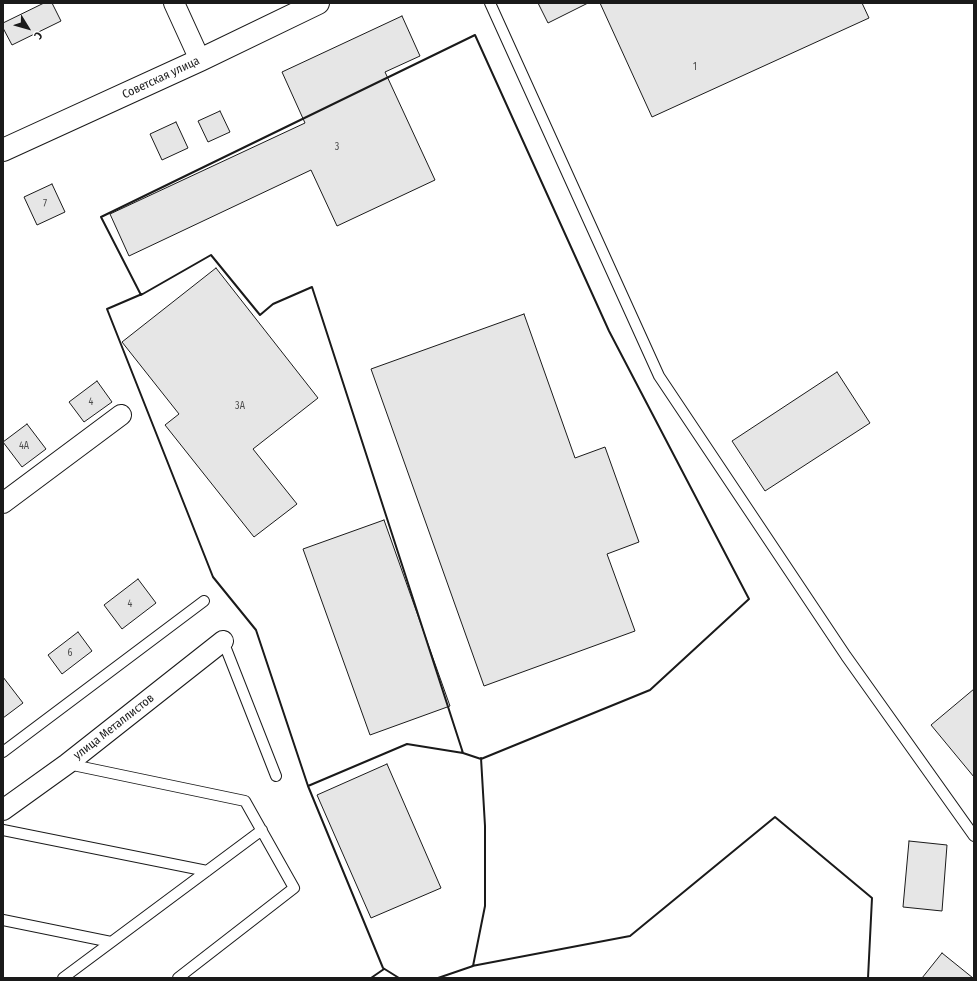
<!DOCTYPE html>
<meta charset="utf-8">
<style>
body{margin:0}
#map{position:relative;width:977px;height:981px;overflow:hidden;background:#fff;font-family:"Fira Sans Condensed",sans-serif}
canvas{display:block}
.frame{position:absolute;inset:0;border:4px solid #1a1a1a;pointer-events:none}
.north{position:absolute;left:8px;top:8px;width:40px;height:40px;-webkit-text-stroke:3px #fff;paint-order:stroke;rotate:127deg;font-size:11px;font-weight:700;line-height:16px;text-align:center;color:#1a1a1a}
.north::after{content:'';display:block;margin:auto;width:14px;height:18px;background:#1a1a1a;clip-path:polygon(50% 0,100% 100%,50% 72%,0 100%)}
</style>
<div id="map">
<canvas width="977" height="981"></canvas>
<div class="frame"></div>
<div class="north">С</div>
</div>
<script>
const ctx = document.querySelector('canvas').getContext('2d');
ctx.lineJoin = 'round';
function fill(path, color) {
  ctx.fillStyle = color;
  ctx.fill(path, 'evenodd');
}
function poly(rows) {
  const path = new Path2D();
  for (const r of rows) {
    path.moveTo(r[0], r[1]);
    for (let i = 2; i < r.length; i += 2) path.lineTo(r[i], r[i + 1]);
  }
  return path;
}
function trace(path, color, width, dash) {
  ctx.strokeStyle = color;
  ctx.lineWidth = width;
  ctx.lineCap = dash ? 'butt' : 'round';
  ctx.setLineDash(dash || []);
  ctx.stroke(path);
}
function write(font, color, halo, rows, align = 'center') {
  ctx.font = font + ' "Fira Sans Condensed",sans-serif';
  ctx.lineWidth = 3;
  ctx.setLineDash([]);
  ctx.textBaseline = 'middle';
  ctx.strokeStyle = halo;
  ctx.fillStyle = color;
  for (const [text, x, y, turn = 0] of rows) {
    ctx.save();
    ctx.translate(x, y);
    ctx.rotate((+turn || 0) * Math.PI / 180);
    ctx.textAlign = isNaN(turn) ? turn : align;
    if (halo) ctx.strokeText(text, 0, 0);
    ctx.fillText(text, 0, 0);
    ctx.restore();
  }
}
const building = poly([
 [44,3,52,3,61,21,12,45,3,28,3,23,44,3],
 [538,3,588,3,548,23,538,3],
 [600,3,862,3,869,18,652,117,600,3],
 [402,16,420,56,385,72,435,180,337,226,311,170,129,256,110,214,305,123,282,72,402,16],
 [220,111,230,132,208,142,198,121,220,111],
 [176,122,188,148,162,160,150,134,176,122],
 [52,184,65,212,37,225,24,197,52,184],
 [216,268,318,398,253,449,297,504,254,537,165,425,179,414,122,342,216,268],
 [524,314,575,458,605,447,639,542,607,554,635,631,484,686,371,369,524,314],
 [837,372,870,423,765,491,732,441,837,372],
 [97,381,112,402,84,422,69,402,97,381],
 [27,424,46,449,22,467,3,442,27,424],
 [384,520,450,706,370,735,303,549,384,520],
 [138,579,156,603,122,629,104,605,138,579],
 [78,632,92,651,62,674,48,655,78,632],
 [3,677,23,703,3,718,3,677],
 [974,689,974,777,931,725,974,689],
 [387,764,441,888,371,918,317,795,387,764],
 [909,841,947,845,942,911,903,907,909,841],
 [942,953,973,978,922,978,942,953]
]);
fill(building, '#e6e6e6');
trace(building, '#1a1a1a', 1);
const service = poly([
 [490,3,659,376,846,656,974,836],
 [223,641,276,776],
 [3,752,204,601],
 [68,764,245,801,294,888,178,978],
 [3,830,207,871],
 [3,920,111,942],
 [63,978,262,830]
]);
const minor = poly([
 [174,3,200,60],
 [3,503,121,415],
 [3,810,67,764,223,641]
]);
const tertiary = poly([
 [3,150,200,60,318,3]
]);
trace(service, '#1a1a1a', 12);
trace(minor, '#1a1a1a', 22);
trace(tertiary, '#1a1a1a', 24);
trace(service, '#fff', 10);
trace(minor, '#fff', 20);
trace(tertiary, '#fff', 22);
trace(poly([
 [475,35,609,331,749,599,650,690,481,759,463,753,312,287,273,304,260,315,211,255,141,295,101,217,475,35],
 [142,294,107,309,213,577,256,630,308,786,407,744,463,753],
 [472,966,630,936,775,817,872,898,868,978],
 [371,978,384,969],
 [399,978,383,968,308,786,407,744,463,753,462,752],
 [438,978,473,966,485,906,485,826,481,758]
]), '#1a1a1a', 2);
write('10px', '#4d4d4d', null, [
 ["1",695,67],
 ["3",337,147],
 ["7",45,204],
 ["4",91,402],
 ["3А",240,406],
 ["4А",24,446],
 ["4",130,604],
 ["6",70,653]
]);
write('12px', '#1a1a1a', '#fff', [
 ["Советская улица",161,78,-25],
 ["улица Металлистов",114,727,-38]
]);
</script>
